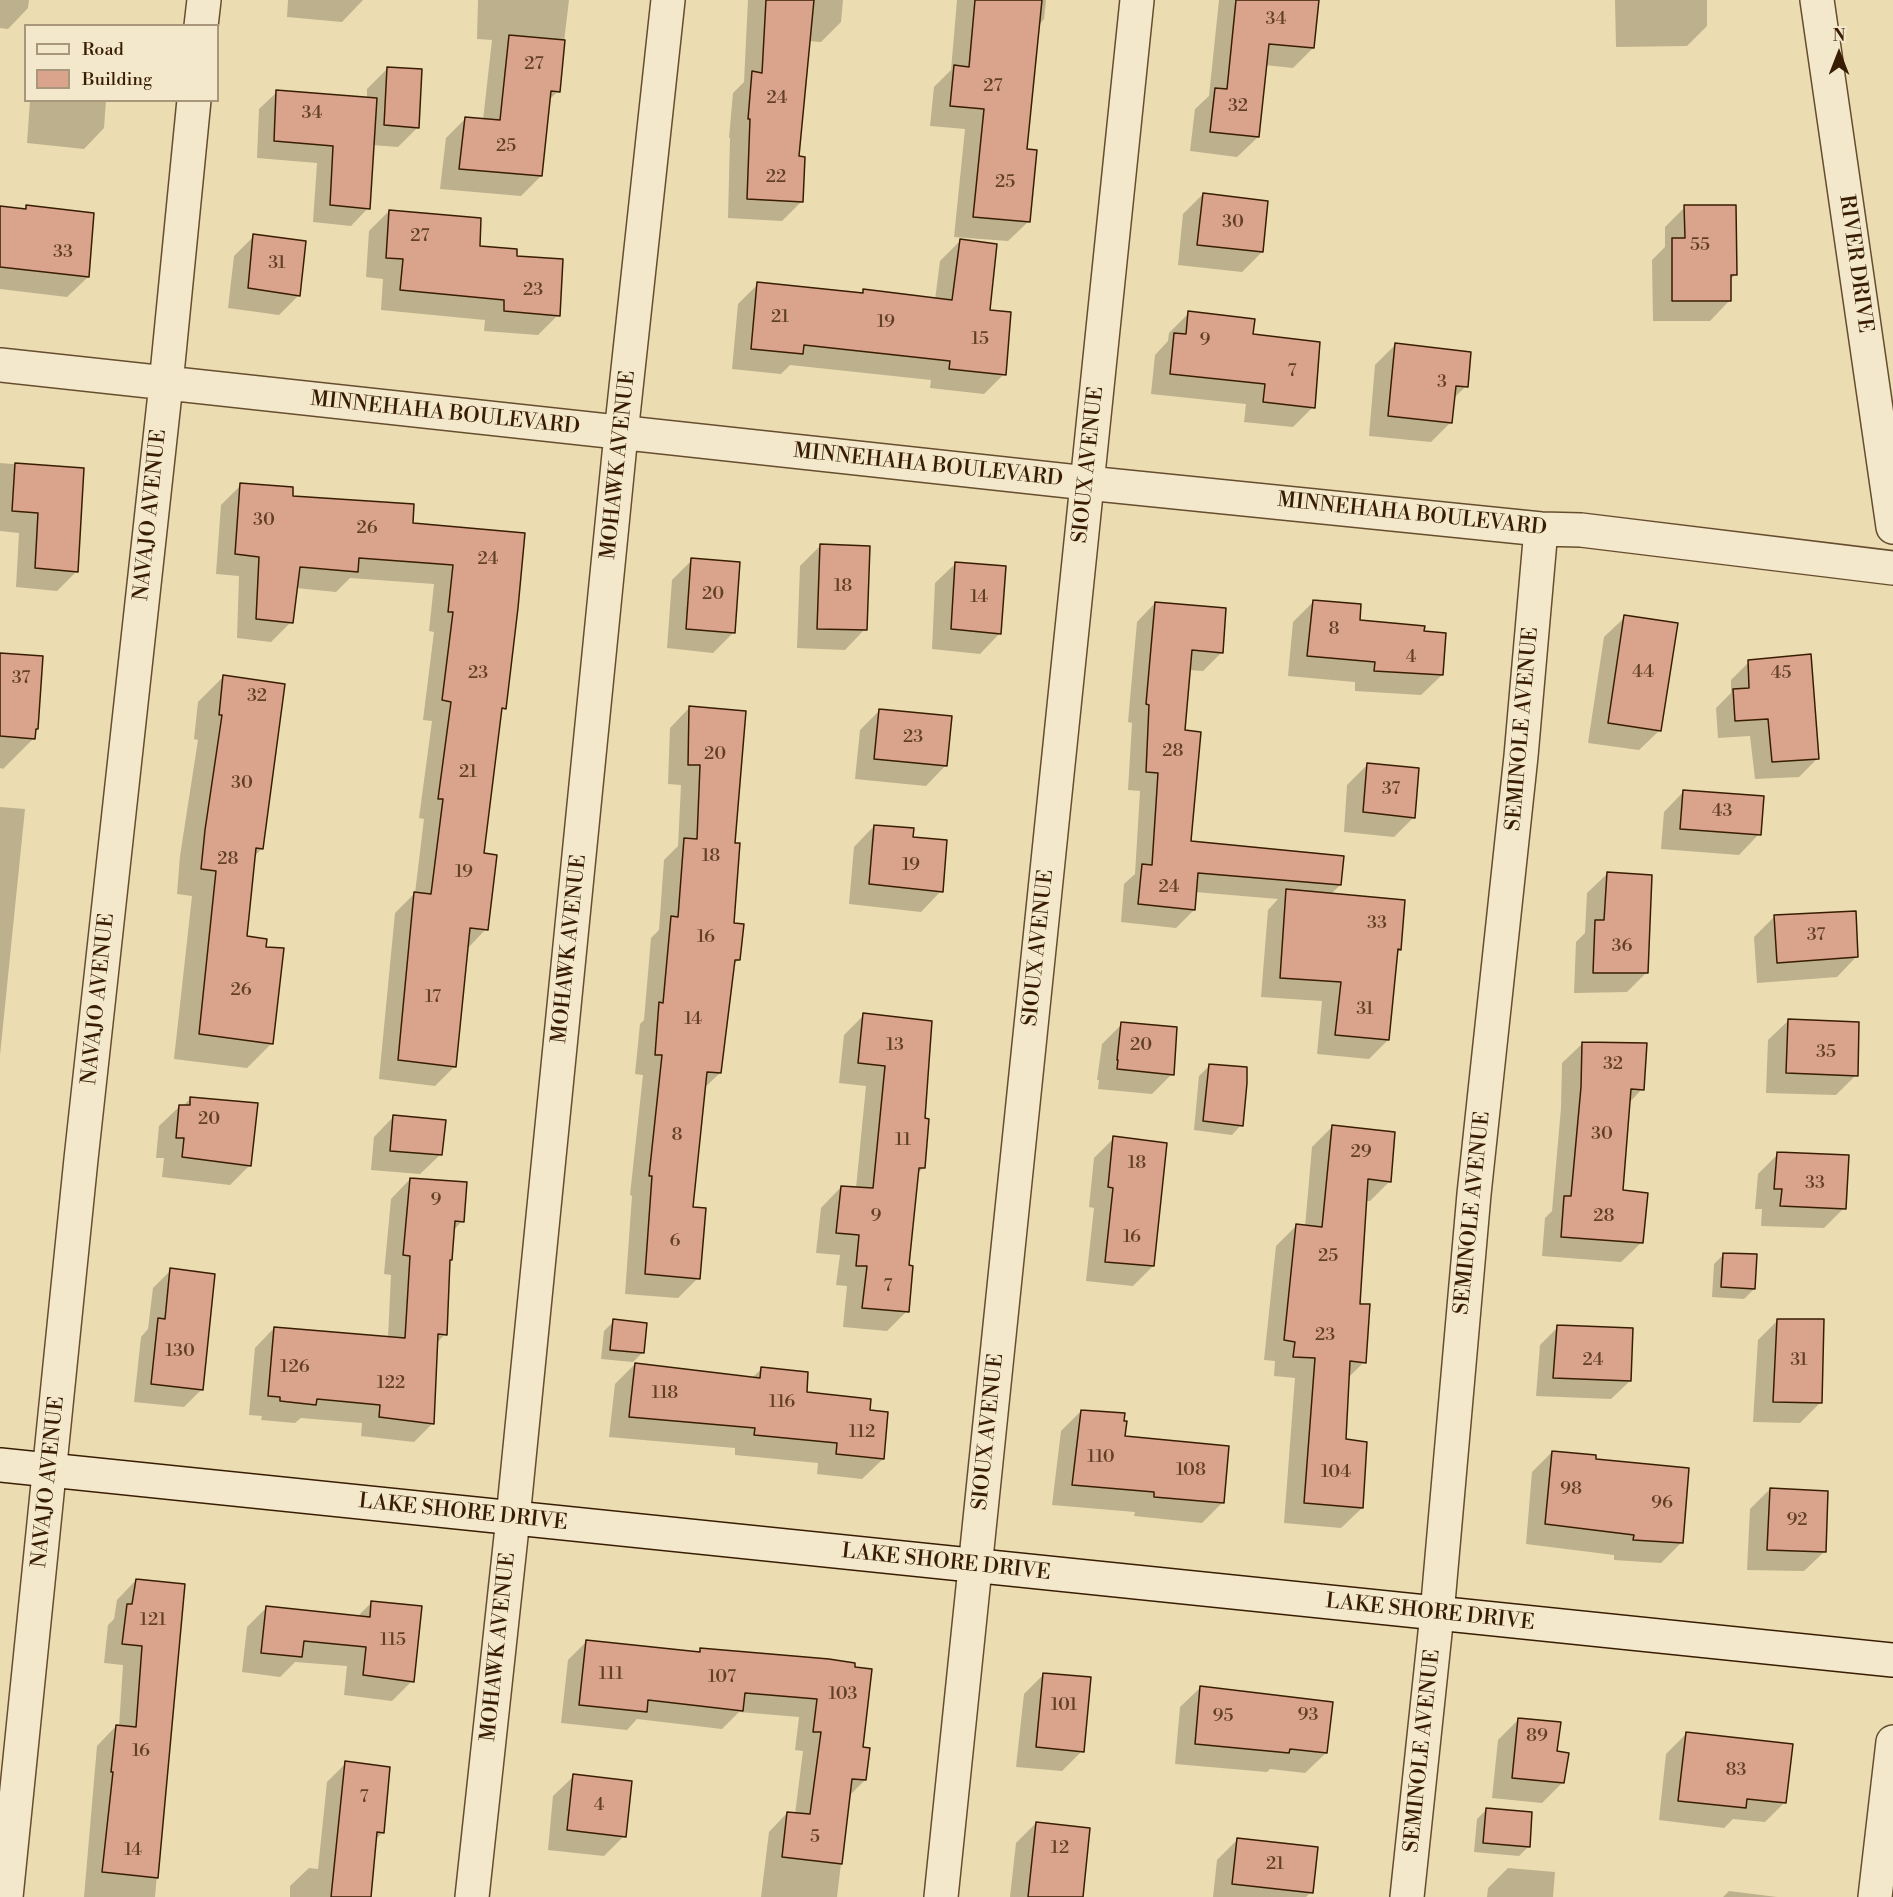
<!DOCTYPE html>
<style>
body{margin:0}
#map{position:relative;width:1893px;height:1897px;overflow:hidden;background:#ecdcb1;font-family:"Libre Bodoni",serif}
canvas{display:block}
.legend{position:absolute;left:24px;top:24px;width:195px;height:78px;box-sizing:border-box;background:#f3e8cc;border:2px solid #a9977c;margin:0;padding:8px 10px;list-style:none;font-size:18px;color:#391d03}
.legend li{display:flex;align-items:center;gap:12px;height:30px}
.legend b{width:30px;border:2px solid #a9977c}
.north{position:absolute;left:1809px;top:24px;width:60px;height:60px;-webkit-text-stroke:4px #f3e8cc;paint-order:stroke;rotate:0deg;font-size:16px;font-weight:700;line-height:24px;text-align:center;color:#391d03}
.north::after{content:'';display:block;margin:auto;width:21px;height:27px;background:#391d03;clip-path:polygon(50% 0,100% 100%,50% 72%,0 100%)}
</style>
<div id="map">
<canvas width="1893" height="1897"></canvas>
<ul class="legend">
<li><b style="height:8px;background:#f3e8cc"></b>Road</li>
<li><b style="height:16px;background:#d9a48b"></b>Building</li>
</ul>
<div class="north">N</div>
</div>
<script>
const ctx = document.querySelector('canvas').getContext('2d');
ctx.lineJoin = 'round';
function fill(path, color) {
  ctx.fillStyle = color;
  ctx.fill(path, 'evenodd');
}
function poly(rows) {
  const path = new Path2D();
  for (const r of rows) {
    path.moveTo(r[0], r[1]);
    for (let i = 2; i < r.length; i += 2) path.lineTo(r[i], r[i + 1]);
  }
  return path;
}
function trace(path, color, width, dash) {
  ctx.strokeStyle = color;
  ctx.lineWidth = width;
  ctx.lineCap = dash ? 'butt' : 'round';
  ctx.setLineDash(dash || []);
  ctx.stroke(path);
}
function write(font, color, halo, rows, align = 'center') {
  ctx.font = font + ' "Libre Bodoni",serif';
  ctx.lineWidth = 6;
  ctx.setLineDash([]);
  ctx.textBaseline = 'middle';
  ctx.strokeStyle = halo;
  ctx.fillStyle = color;
  for (const [text, x, y, turn = 0] of rows) {
    ctx.save();
    ctx.translate(x, y);
    ctx.rotate((+turn || 0) * Math.PI / 180);
    ctx.textAlign = isNaN(turn) ? turn : align;
    if (halo) ctx.strokeText(text, 0, 0);
    ctx.fillText(text, 0, 0);
    ctx.restore();
  }
}
fill(poly([
 [0,0,29,0,28,8,8,29,0,28],
 [288,0,363,0,342,22,287,17],
 [478,0,569,0,558,91,549,100,541,176,521,196,440,189,446,138,466,118,483,120,492,40,477,39],
 [748,0,843,0,841,22,821,42,809,41,797,158,802,201,782,221,728,218,730,138,729,138,733,93,744,82],
 [957,0,1046,0,1044,19,1038,26,1026,150,1029,221,1008,241,954,237,965,129,930,126,934,87,951,70],
 [1219,0,1318,0,1313,48,1293,68,1265,65,1258,137,1237,157,1190,151,1195,109,1209,96],
 [1615,0,1707,0,1707,26,1687,46,1616,47],
 [387,69,418,127,398,147,372,145,368,208,351,226,313,222,317,163,257,158,259,109,277,92,367,99,367,89],
 [30,100,106,100,104,128,84,149,27,143],
 [1203,194,1262,252,1242,272,1178,265,1183,214],
 [0,207,24,210,26,207,88,277,67,297,0,289],
 [1685,207,1736,274,1730,280,1730,300,1710,321,1653,321,1652,260,1665,247,1665,227],
 [389,211,478,247,515,257,558,315,538,335,484,331,485,320,381,310,383,279,366,277,369,231],
 [254,236,299,295,279,315,228,308,234,256],
 [960,241,989,311,1004,374,984,394,930,388,931,380,790,365,781,374,732,369,738,304,758,284,860,294,864,291,935,300,940,261],
 [1189,313,1252,335,1313,407,1293,427,1244,422,1246,404,1151,394,1155,355,1168,341,1169,333],
 [1395,345,1466,386,1453,399,1451,422,1431,442,1369,436,1375,365],
 [0,463,83,470,77,571,57,591,16,587,19,533,0,531],
 [241,485,411,524,523,534,504,708,500,712,482,855,486,929,467,949,455,1066,435,1086,379,1079,395,913,415,893,424,819,419,818,432,721,423,720,434,632,429,631,434,584,350,578,336,592,296,588,291,622,271,642,237,638,239,576,216,574,221,505],
 [820,546,865,629,845,650,797,648,800,566],
 [692,560,733,633,713,653,667,648,672,580],
 [956,563,1000,633,980,654,932,649,935,583],
 [1313,602,1358,621,1423,633,1442,675,1421,695,1355,691,1355,682,1288,676,1293,622],
 [1155,603,1222,652,1203,671,1189,670,1183,731,1189,842,1340,885,1330,895,1400,949,1396,953,1388,1040,1369,1059,1317,1054,1322,1001,1261,997,1268,910,1278,899,1195,892,1194,910,1176,928,1121,922,1124,884,1135,874,1140,791,1128,790,1132,723,1128,722,1137,622],
 [1625,617,1660,730,1639,750,1588,743,1604,637],
 [0,654,34,738,3,769,0,768],
 [1749,662,1817,759,1799,777,1755,779,1750,736,1718,738,1716,708,1731,693,1731,680],
 [223,677,262,848,254,857,246,938,272,1043,247,1068,174,1059,192,896,177,894,180,856,198,740,194,739,198,702],
 [690,707,733,844,732,924,738,960,733,965,720,1073,703,1089,691,1208,698,1278,678,1298,625,1294,632,1196,630,1195,643,1075,635,1074,640,1024,644,1020,651,938,659,930,664,860,678,846,681,785,668,784,670,728],
 [880,710,946,765,926,786,855,779,860,730],
 [1367,765,1414,817,1394,837,1344,832,1347,785],
 [1684,791,1759,834,1739,855,1661,849,1664,812],
 [0,807,25,809,0,1055],
 [874,826,912,838,941,891,921,912,849,904,854,847],
 [1608,873,1647,972,1627,992,1574,993,1576,942,1585,933,1587,893],
 [1774,917,1857,956,1837,977,1757,983,1754,937],
 [864,1015,924,1120,923,1168,917,1174,907,1267,907,1311,887,1331,843,1327,847,1286,836,1285,840,1255,816,1253,821,1208,841,1187,856,1188,866,1086,839,1083,844,1035],
 [1789,1020,1856,1075,1836,1095,1766,1093,1768,1040],
 [1122,1024,1172,1074,1152,1094,1098,1089,1099,1080,1097,1080,1102,1044],
 [1583,1043,1642,1089,1629,1103,1621,1192,1642,1242,1621,1262,1542,1256,1545,1218,1552,1211,1561,1108,1562,1063],
 [1209,1066,1241,1125,1232,1135,1194,1130,1199,1076],
 [191,1098,250,1165,230,1185,162,1177,164,1158,156,1158,159,1126,180,1106,183,1106],
 [394,1116,441,1154,420,1174,371,1170,374,1137],
 [1332,1127,1390,1181,1370,1201,1365,1201,1359,1305,1364,1362,1347,1379,1344,1440,1362,1508,1341,1528,1284,1523,1295,1378,1274,1376,1275,1361,1264,1360,1276,1246,1296,1226,1305,1227,1312,1147],
 [1114,1138,1153,1266,1133,1286,1086,1281,1094,1208,1089,1207,1094,1158],
 [1778,1154,1844,1208,1824,1228,1761,1226,1762,1209,1755,1209,1758,1174],
 [410,1179,462,1221,453,1231,449,1261,445,1334,437,1343,433,1423,414,1442,361,1436,362,1423,301,1418,295,1423,261,1420,262,1416,249,1415,255,1348,274,1328,388,1338,391,1275,384,1274,391,1199],
 [1724,1254,1754,1289,1744,1299,1712,1297,1714,1264],
 [171,1270,201,1390,184,1407,134,1402,141,1337,148,1329,153,1288],
 [1778,1320,1820,1403,1800,1423,1753,1422,1758,1340],
 [614,1321,643,1352,633,1362,601,1359,604,1331],
 [1558,1327,1630,1381,1611,1399,1536,1396,1540,1345],
 [635,1364,752,1378,761,1369,805,1394,869,1411,883,1459,862,1479,817,1474,818,1463,735,1455,735,1448,609,1437,615,1384],
 [1081,1411,1124,1437,1222,1503,1202,1523,1134,1516,1135,1512,1052,1505,1061,1431],
 [1552,1452,1594,1460,1681,1543,1661,1563,1614,1560,1614,1555,1526,1544,1532,1472],
 [1770,1489,1825,1551,1804,1571,1747,1570,1750,1509],
 [136,1580,183,1585,155,1897,84,1897,97,1746,116,1726,119,1727,123,1665,104,1663,108,1625,114,1619,117,1600],
 [372,1602,412,1681,392,1701,344,1695,347,1666,295,1662,280,1677,242,1672,247,1627,267,1607,357,1617],
 [587,1641,697,1653,701,1649,829,1661,861,1748,865,1780,849,1796,837,1897,761,1897,769,1832,787,1813,795,1814,803,1751,795,1750,799,1717,739,1712,722,1729,637,1719,627,1730,561,1723,568,1660],
 [1044,1674,1082,1751,1062,1771,1016,1767,1024,1694],
 [1201,1687,1326,1753,1305,1773,1270,1769,1267,1772,1175,1764,1180,1707],
 [1518,1720,1555,1753,1563,1782,1542,1803,1492,1798,1498,1740],
 [1686,1734,1785,1802,1765,1822,1733,1819,1724,1828,1659,1820,1666,1754],
 [346,1763,383,1832,375,1840,369,1897,290,1897,290,1886,309,1868,318,1869,327,1782],
 [574,1776,624,1836,604,1856,548,1850,553,1796],
 [1486,1810,1529,1846,1519,1856,1474,1852,1477,1819],
 [1036,1823,1081,1897,1010,1897,1016,1843],
 [1238,1839,1311,1892,1306,1897,1213,1897,1217,1860],
 [1508,1868,1555,1872,1553,1897,1487,1897,1488,1888],
 [1729,1891,1777,1897,1723,1897]
]), '#0003');
const building = poly([
 [766,0,814,0,799,156,805,157,803,202,747,199,750,119,748,119,752,71,762,73,766,0],
 [975,0,1042,0,1027,149,1037,150,1030,222,973,217,984,109,950,106,954,65,969,67,975,0],
 [1236,0,1319,0,1314,48,1269,44,1259,137,1210,132,1215,88,1227,89,1236,0],
 [509,35,565,40,560,92,551,91,542,176,459,169,465,117,500,120,509,35],
 [387,67,422,69,419,128,384,125,387,67],
 [276,90,377,98,370,209,330,205,333,146,274,141,276,90],
 [1203,193,1268,201,1263,252,1197,245,1203,193],
 [26,205,94,213,89,277,0,267,0,206,26,209,26,205],
 [1684,205,1736,205,1737,275,1731,275,1731,301,1672,301,1672,238,1685,238,1684,205],
 [389,210,481,218,480,246,517,249,517,256,563,259,560,316,504,311,504,300,400,290,403,259,386,258,389,210],
 [253,234,306,241,300,296,248,288,253,234],
 [960,239,997,244,990,310,1011,312,1006,375,949,369,950,361,804,345,803,354,751,349,757,282,863,293,863,289,952,300,960,239],
 [1188,311,1255,319,1253,334,1320,342,1315,408,1263,402,1265,384,1170,374,1174,333,1186,334,1188,311],
 [1395,343,1471,352,1468,387,1456,386,1452,423,1388,416,1395,343],
 [15,463,84,468,78,572,35,568,38,513,12,511,15,463],
 [240,483,293,487,293,496,414,504,413,523,525,533,518,608,506,709,502,708,484,853,497,855,488,930,470,928,456,1067,398,1060,414,892,431,894,443,799,438,799,451,702,442,700,453,612,448,612,453,565,359,558,358,572,300,567,293,623,256,619,259,557,235,554,240,483],
 [820,544,870,546,867,630,817,629,820,544],
 [691,558,740,562,735,633,686,629,691,558],
 [955,562,1006,566,1001,634,951,629,955,562],
 [1313,600,1361,604,1360,620,1425,626,1424,631,1446,633,1443,675,1374,671,1375,662,1307,656,1313,600],
 [1155,602,1226,608,1223,653,1192,650,1185,730,1201,732,1191,841,1344,856,1341,885,1198,873,1195,910,1138,904,1142,864,1152,865,1158,773,1146,772,1149,705,1146,704,1155,602],
 [1624,615,1678,623,1661,731,1608,723,1624,615],
 [0,653,43,656,38,729,36,729,35,739,0,736,0,653],
 [1811,654,1819,759,1772,762,1768,719,1735,721,1733,689,1749,688,1748,660,1811,654],
 [223,675,285,684,263,849,256,848,247,936,267,939,266,947,284,948,273,1044,199,1034,216,871,201,869,205,830,222,715,219,715,223,675],
 [689,706,746,711,735,843,740,843,734,923,744,924,740,960,735,960,721,1073,707,1072,693,1207,706,1208,700,1279,645,1274,652,1176,649,1176,662,1055,655,1055,659,1002,663,1003,671,916,678,917,684,838,697,839,700,765,688,765,689,706],
 [879,709,952,716,947,766,874,759,879,709],
 [1367,763,1419,768,1415,818,1363,812,1367,763],
 [1683,790,1764,796,1761,835,1680,829,1683,790],
 [874,825,914,828,913,837,947,840,943,892,869,884,874,825],
 [1607,872,1652,875,1648,973,1593,973,1595,920,1604,920,1607,872],
 [1286,889,1405,900,1401,950,1398,949,1389,1040,1335,1035,1341,982,1280,978,1286,889],
 [1856,911,1858,957,1777,963,1774,915,1856,911],
 [863,1013,932,1021,925,1118,929,1119,925,1168,919,1168,909,1265,913,1266,909,1312,862,1308,867,1266,856,1266,859,1235,836,1233,841,1186,873,1188,885,1066,858,1063,863,1013],
 [1788,1019,1859,1022,1858,1076,1786,1073,1788,1019],
 [1121,1022,1177,1027,1174,1075,1117,1069,1118,1060,1117,1060,1121,1022],
 [1582,1042,1647,1043,1644,1090,1631,1089,1623,1190,1648,1193,1643,1243,1561,1237,1564,1196,1571,1196,1581,1087,1582,1042],
 [1209,1064,1247,1067,1247,1083,1243,1126,1203,1121,1209,1064],
 [190,1097,258,1103,251,1166,182,1157,184,1138,176,1138,179,1105,190,1105,190,1097],
 [393,1115,446,1120,442,1155,390,1151,393,1115],
 [1332,1125,1395,1132,1391,1182,1368,1179,1360,1304,1370,1304,1366,1363,1350,1361,1346,1439,1367,1442,1363,1508,1304,1503,1315,1358,1293,1357,1295,1342,1284,1340,1296,1224,1322,1227,1332,1125],
 [1113,1136,1167,1143,1154,1266,1105,1262,1113,1188,1108,1187,1113,1136],
 [1777,1152,1849,1155,1846,1209,1780,1206,1782,1189,1774,1189,1777,1152],
 [410,1178,467,1182,464,1222,455,1221,452,1260,450,1260,447,1335,438,1334,434,1424,379,1417,380,1405,317,1399,316,1405,280,1401,280,1397,268,1396,274,1327,405,1338,410,1256,403,1255,410,1178],
 [1723,1253,1757,1254,1755,1289,1721,1287,1723,1253],
 [170,1268,215,1274,203,1390,151,1384,158,1318,165,1319,170,1268],
 [613,1319,647,1323,644,1353,610,1350,613,1319],
 [1777,1319,1824,1319,1822,1403,1773,1402,1777,1319],
 [1557,1325,1633,1328,1631,1381,1553,1378,1557,1325],
 [635,1363,760,1378,761,1367,808,1372,807,1392,871,1399,870,1410,888,1412,884,1459,836,1454,837,1443,754,1435,755,1428,629,1417,635,1363],
 [1081,1410,1125,1413,1124,1421,1127,1421,1125,1436,1229,1446,1224,1503,1154,1497,1154,1492,1072,1485,1081,1410],
 [1552,1451,1596,1455,1596,1459,1689,1468,1683,1543,1633,1540,1634,1535,1545,1524,1552,1451],
 [1770,1488,1828,1491,1826,1552,1767,1550,1770,1488],
 [136,1579,185,1584,158,1878,102,1872,113,1772,111,1772,116,1725,136,1727,142,1646,122,1644,127,1604,132,1604,136,1579],
 [371,1601,422,1606,414,1682,363,1675,366,1647,304,1641,302,1657,261,1653,266,1606,370,1617,371,1601],
 [586,1640,700,1652,700,1648,829,1659,855,1663,855,1667,872,1669,863,1747,870,1748,866,1780,852,1779,842,1864,782,1857,787,1812,810,1814,821,1732,813,1732,817,1699,745,1693,743,1711,648,1700,647,1712,579,1705,586,1640],
 [1043,1673,1091,1677,1084,1752,1036,1747,1043,1673],
 [1200,1686,1333,1702,1327,1753,1290,1749,1289,1753,1195,1744,1200,1686],
 [1518,1718,1561,1722,1557,1751,1569,1753,1564,1783,1512,1778,1518,1718],
 [1686,1732,1793,1744,1786,1803,1747,1799,1746,1808,1678,1801,1686,1732],
 [345,1761,390,1767,384,1833,377,1832,371,1897,331,1897,345,1761],
 [573,1774,632,1781,626,1837,567,1830,573,1774],
 [1486,1808,1532,1812,1530,1847,1483,1843,1486,1808],
 [1036,1822,1090,1828,1083,1897,1028,1897,1036,1822],
 [1237,1838,1318,1847,1313,1893,1232,1884,1237,1838]
]);
fill(building, '#d9a48b');
trace(building, '#391d03', 1.5);
const street = poly([
 [1817,0,1893,527],
 [201,26,204,0],
 [0,365,1087,483,1541,529,1581,530,1893,568],
 [6,1897,81,1159,166,384,194,100],
 [472,1897,513,1518,621,434,668,0],
 [941,1897,1137,0],
 [1407,1897,1437,1614,1474,1194,1521,756,1541,529],
 [1875,1897,1893,1742]
]);
const secondary = poly([
 [0,1465,1893,1660]
]);
trace(street, '#664d2e', 36);
trace(secondary, '#391d03', 36);
trace(street, '#f3e8cc', 33);
trace(secondary, '#f3e8cc', 33);
write('18px', '#613f25', null, [
 ["34",1276,20],
 ["27",534,65],
 ["27",993,87],
 ["24",777,99],
 ["32",1238,107],
 ["34",312,114],
 ["25",506,147],
 ["22",776,178],
 ["25",1005,183],
 ["30",1233,223],
 ["27",420,237],
 ["55",1700,246],
 ["33",63,253],
 ["31",277,264],
 ["23",533,291],
 ["21",780,318],
 ["19",886,323],
 ["15",980,340],
 ["9",1205,341],
 ["7",1292,372],
 ["3",1442,383],
 ["30",264,521],
 ["26",367,529],
 ["24",488,560],
 ["18",843,587],
 ["20",713,595],
 ["14",979,598],
 ["8",1334,630],
 ["4",1411,658],
 ["44",1643,673],
 ["23",478,674],
 ["45",1781,674],
 ["37",21,679],
 ["32",257,697],
 ["23",913,738],
 ["28",1173,752],
 ["20",715,755],
 ["21",468,773],
 ["30",242,784],
 ["37",1391,790],
 ["43",1722,812],
 ["18",711,857],
 ["28",228,860],
 ["19",911,866],
 ["19",464,873],
 ["24",1169,888],
 ["33",1377,924],
 ["37",1816,936],
 ["16",706,938],
 ["36",1622,947],
 ["26",241,991],
 ["17",433,998],
 ["31",1365,1010],
 ["14",693,1020],
 ["13",895,1046],
 ["20",1141,1046],
 ["35",1826,1053],
 ["32",1613,1065],
 ["20",209,1120],
 ["30",1602,1135],
 ["8",677,1136],
 ["11",903,1141],
 ["29",1361,1153],
 ["18",1137,1164],
 ["33",1815,1184],
 ["9",436,1201],
 ["9",876,1217],
 ["28",1604,1217],
 ["16",1132,1238],
 ["6",675,1242],
 ["25",1328,1257],
 ["7",888,1287],
 ["23",1325,1336],
 ["130",180,1352],
 ["24",1593,1361],
 ["31",1799,1361],
 ["126",295,1368],
 ["122",391,1384],
 ["118",665,1394],
 ["116",782,1403],
 ["112",862,1433],
 ["110",1101,1458],
 ["108",1191,1471],
 ["104",1336,1473],
 ["98",1571,1490],
 ["96",1662,1504],
 ["92",1797,1521],
 ["121",153,1621],
 ["115",393,1641],
 ["111",611,1675],
 ["107",722,1678],
 ["103",843,1695],
 ["101",1064,1706],
 ["93",1308,1716],
 ["95",1223,1717],
 ["89",1537,1737],
 ["16",141,1752],
 ["83",1736,1771],
 ["7",364,1798],
 ["4",599,1806],
 ["5",815,1838],
 ["12",1060,1849],
 ["14",133,1851],
 ["21",1275,1865]
]);
write('21px', '#391d03', '#f3e8cc', [
 ["RIVER DRIVE",1855,264,82],
 ["MINNEHAHA BOULEVARD",445,414,6],
 ["MOHAWK AVENUE",619,465,-84],
 ["SIOUX AVENUE",1089,465,-84],
 ["MINNEHAHA BOULEVARD",928,466,6],
 ["NAVAJO AVENUE",151,515,-84],
 ["MINNEHAHA BOULEVARD",1412,515,6],
 ["SEMINOLE AVENUE",1523,729,-85],
 ["SIOUX AVENUE",1039,948,-84],
 ["MOHAWK AVENUE",570,949,-84],
 ["NAVAJO AVENUE",99,999,-84],
 ["SEMINOLE AVENUE",1473,1213,-84],
 ["SIOUX AVENUE",989,1432,-84],
 ["NAVAJO AVENUE",49,1482,-84],
 ["LAKE SHORE DRIVE",463,1513,6],
 ["LAKE SHORE DRIVE",946,1563,6],
 ["LAKE SHORE DRIVE",1430,1613,6],
 ["MOHAWK AVENUE",499,1647,-84],
 ["SEMINOLE AVENUE",1423,1751,-84]
]);
</script>
